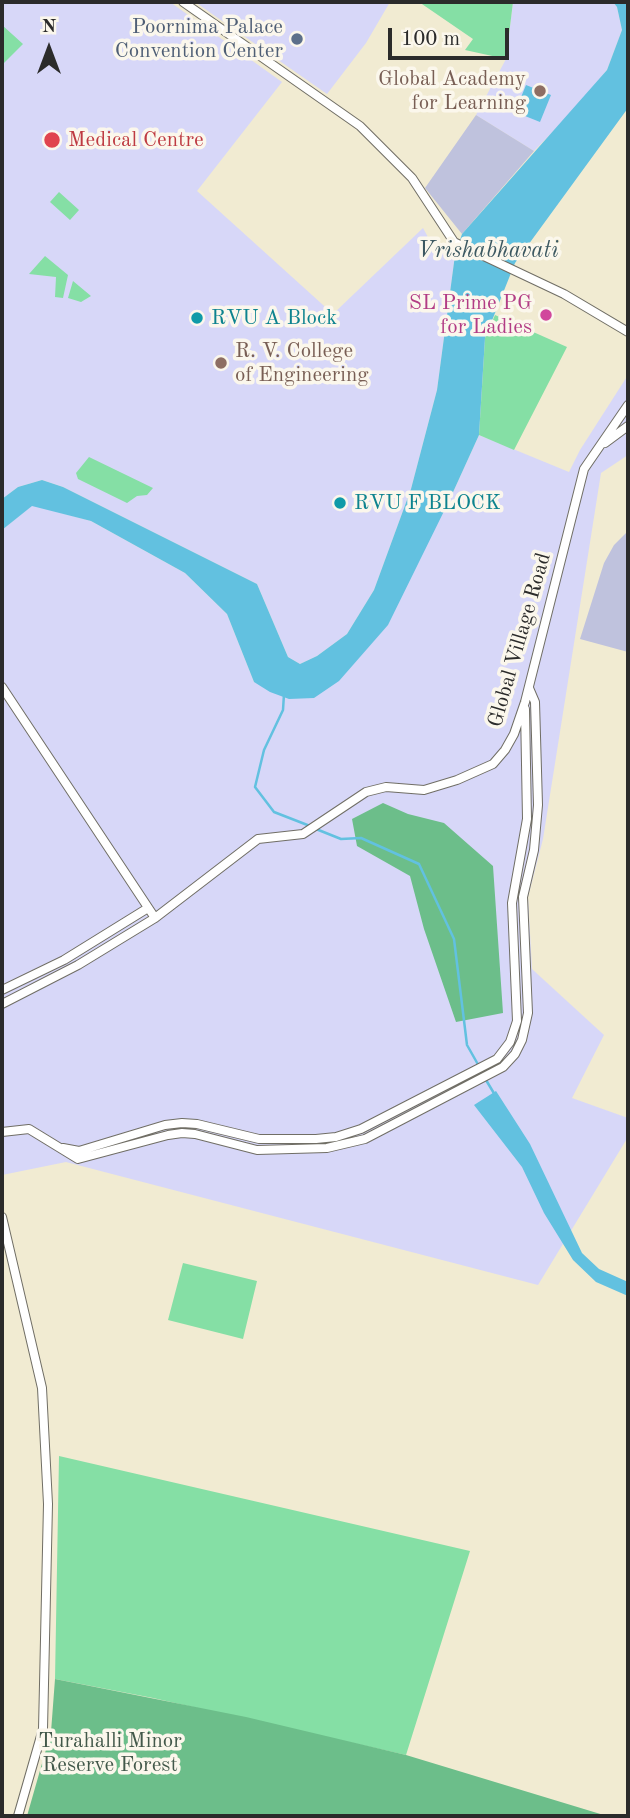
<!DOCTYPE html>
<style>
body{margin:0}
#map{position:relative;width:630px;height:1818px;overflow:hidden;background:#f1ebd2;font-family:"Old Standard TT",serif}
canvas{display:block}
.frame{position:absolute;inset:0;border:4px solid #2b2b2b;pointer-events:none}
.north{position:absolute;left:14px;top:14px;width:70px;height:70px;-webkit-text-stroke:5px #fbf7ec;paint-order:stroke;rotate:0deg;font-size:19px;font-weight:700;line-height:28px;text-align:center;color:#2b2b2b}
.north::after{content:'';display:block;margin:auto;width:24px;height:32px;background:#2b2b2b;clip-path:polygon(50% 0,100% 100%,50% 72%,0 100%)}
.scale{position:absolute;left:388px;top:28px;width:121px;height:32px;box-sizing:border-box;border:4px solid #2b2b2b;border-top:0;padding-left:9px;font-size:21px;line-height:24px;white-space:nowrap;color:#2b2b2b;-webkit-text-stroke:5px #fbf7ec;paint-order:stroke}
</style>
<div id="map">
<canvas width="630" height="1818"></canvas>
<div class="frame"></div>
<div class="north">N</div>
<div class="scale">100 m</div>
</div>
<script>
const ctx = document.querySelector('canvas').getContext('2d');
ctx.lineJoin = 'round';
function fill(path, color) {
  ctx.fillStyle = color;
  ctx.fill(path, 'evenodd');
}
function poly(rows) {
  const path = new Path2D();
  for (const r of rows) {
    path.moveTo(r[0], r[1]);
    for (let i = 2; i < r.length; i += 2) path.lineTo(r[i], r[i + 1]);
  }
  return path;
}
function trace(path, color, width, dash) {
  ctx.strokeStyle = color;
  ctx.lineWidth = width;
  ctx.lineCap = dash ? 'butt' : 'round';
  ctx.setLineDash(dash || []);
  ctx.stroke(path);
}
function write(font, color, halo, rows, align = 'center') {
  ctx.font = font + ' "Old Standard TT",serif';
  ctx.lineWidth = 7;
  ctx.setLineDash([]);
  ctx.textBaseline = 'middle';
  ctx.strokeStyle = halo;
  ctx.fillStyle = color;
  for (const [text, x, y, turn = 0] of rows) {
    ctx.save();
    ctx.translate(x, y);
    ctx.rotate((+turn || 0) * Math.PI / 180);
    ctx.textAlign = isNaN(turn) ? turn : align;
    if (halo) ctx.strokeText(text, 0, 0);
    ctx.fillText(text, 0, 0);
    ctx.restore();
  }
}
fill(poly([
 [2,2,170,2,282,82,197,191,333,314,423,228,429,239,455,255,437,390,411,489,374,590,347,634,317,656,300,664,288,657,257,584,63,487,42,480,18,487,2,499],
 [195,2,390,2,366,43,327,94],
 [513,2,613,2,617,7,622,30,607,70,573,111,534,151,476,115,506,59],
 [628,375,628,455,601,473,543,839,528,897,532,969,604,1035,572,1098,628,1118,628,1137,538,1285,66,1162,2,1175,2,530,32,505,91,521,185,573,227,614,254,682,314,698,449,501,479,435,569,472,580,450]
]), '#d7d7f8');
fill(poly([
 [476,115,534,151,462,234,425,188],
 [628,531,628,652,580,639,604,563,614,545]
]), '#bfc2dd');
fill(poly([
 [419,2,513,2,506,59,465,50,473,39],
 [2,25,23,44,2,65],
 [59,192,79,210,70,220,50,202],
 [45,256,68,275,63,298,55,297,56,277,29,274],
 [73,281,91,296,81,302,68,298],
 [495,315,567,347,514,450,479,435,485,338],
 [89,457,153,488,147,495,137,496,127,503,78,479,76,473],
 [183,1263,257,1281,243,1339,168,1320],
 [59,1456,470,1551,406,1755,153,1698,55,1679]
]), '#85dfa5');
fill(poly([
 [383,803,408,814,444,823,493,866,503,1013,456,1022,424,929,410,876,357,846,352,819],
 [55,1679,246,1717,406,1755,607,1816,27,1816,51,1732]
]), '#6cbe8a');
fill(poly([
 [613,2,628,2,628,108,515,263,485,338,479,435,449,501,388,625,339,681,314,698,289,699,270,692,254,682,227,614,185,573,91,521,32,506,2,530,2,499,18,487,42,480,63,487,257,584,288,657,300,664,317,656,347,634,374,590,411,489,437,390,455,255,462,234,607,70,622,30,617,7],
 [526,85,551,95,540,122,515,112],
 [496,1091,530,1144,582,1253,599,1269,628,1282,628,1296,596,1282,573,1260,544,1213,522,1167,474,1105]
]), '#62c1e0');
trace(poly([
 [284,694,283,710,264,750,255,787,274,812,310,826],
 [316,829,341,839,361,838,419,864,454,939,467,1045,480,1068],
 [486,1080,495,1095]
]), '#62c1e0', 2.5);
const minor = poly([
 [183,2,360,126,412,178,454,242,564,294,628,332],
 [605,443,628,426],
 [2,687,155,918],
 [2,990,64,960,148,908],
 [2,1004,78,965,155,918,258,839,303,834,366,792,386,787,424,790,457,780,493,764,505,750,514,734,525,702,584,469,628,405],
 [2,1132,29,1129,78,1159,168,1135,182,1133,195,1134,257,1150,327,1148,365,1139,503,1067,515,1054,522,1040,528,1013,523,897,534,850,538,805,535,702,529,688],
 [63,1148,79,1151,165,1125,182,1123,197,1124,259,1139,316,1139,336,1137,361,1129,497,1059,510,1042,517,1021,512,903,527,819,525,709],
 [2,1217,42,1388,48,1504,43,1729,18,1816]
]);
trace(minor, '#706e65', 10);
trace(minor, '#fff', 8);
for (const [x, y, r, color] of [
 [297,39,7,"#5c6f8a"],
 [540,91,7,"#8d6e63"],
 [52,140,9,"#e0444e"],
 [546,315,7,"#d1479c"],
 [197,318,7,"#0f9aa8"],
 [221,363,7,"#8d6e63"],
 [340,503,7,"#0f9aa8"]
]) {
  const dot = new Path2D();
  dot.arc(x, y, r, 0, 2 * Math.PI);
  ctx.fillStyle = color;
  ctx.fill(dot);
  trace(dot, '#fbf7ec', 2.5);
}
write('21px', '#4e5e75', '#fbf7ec', [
 ["Poornima Palace",283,27],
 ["Convention Center",283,51]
], 'right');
write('21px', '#785e54', '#fbf7ec', [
 ["Global Academy",526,79],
 ["for Learning",526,103],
 ["R. V. College",235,351,"left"],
 ["of Engineering",235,375,"left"]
], 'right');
write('21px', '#be3a42', '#fbf7ec', [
 ["Medical Centre",68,140]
], 'left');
write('21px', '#b23c85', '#fbf7ec', [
 ["SL Prime PG",532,303],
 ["for Ladies",532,327]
], 'right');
write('21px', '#0d838f', '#fbf7ec', [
 ["RVU A Block",211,318],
 ["RVU F BLOCK",354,503]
], 'left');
write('21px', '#2b2b2b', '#fbf7ec', [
 ["Global Village Road",520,640,-74]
]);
write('21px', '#42584a', '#fbf7ec', [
 ["Turahalli Minor",110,1741],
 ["Reserve Forest",110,1765]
]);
write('italic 23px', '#3c5861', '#fbf7ec', [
 ["Vrishabhavati",488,251]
]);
</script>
